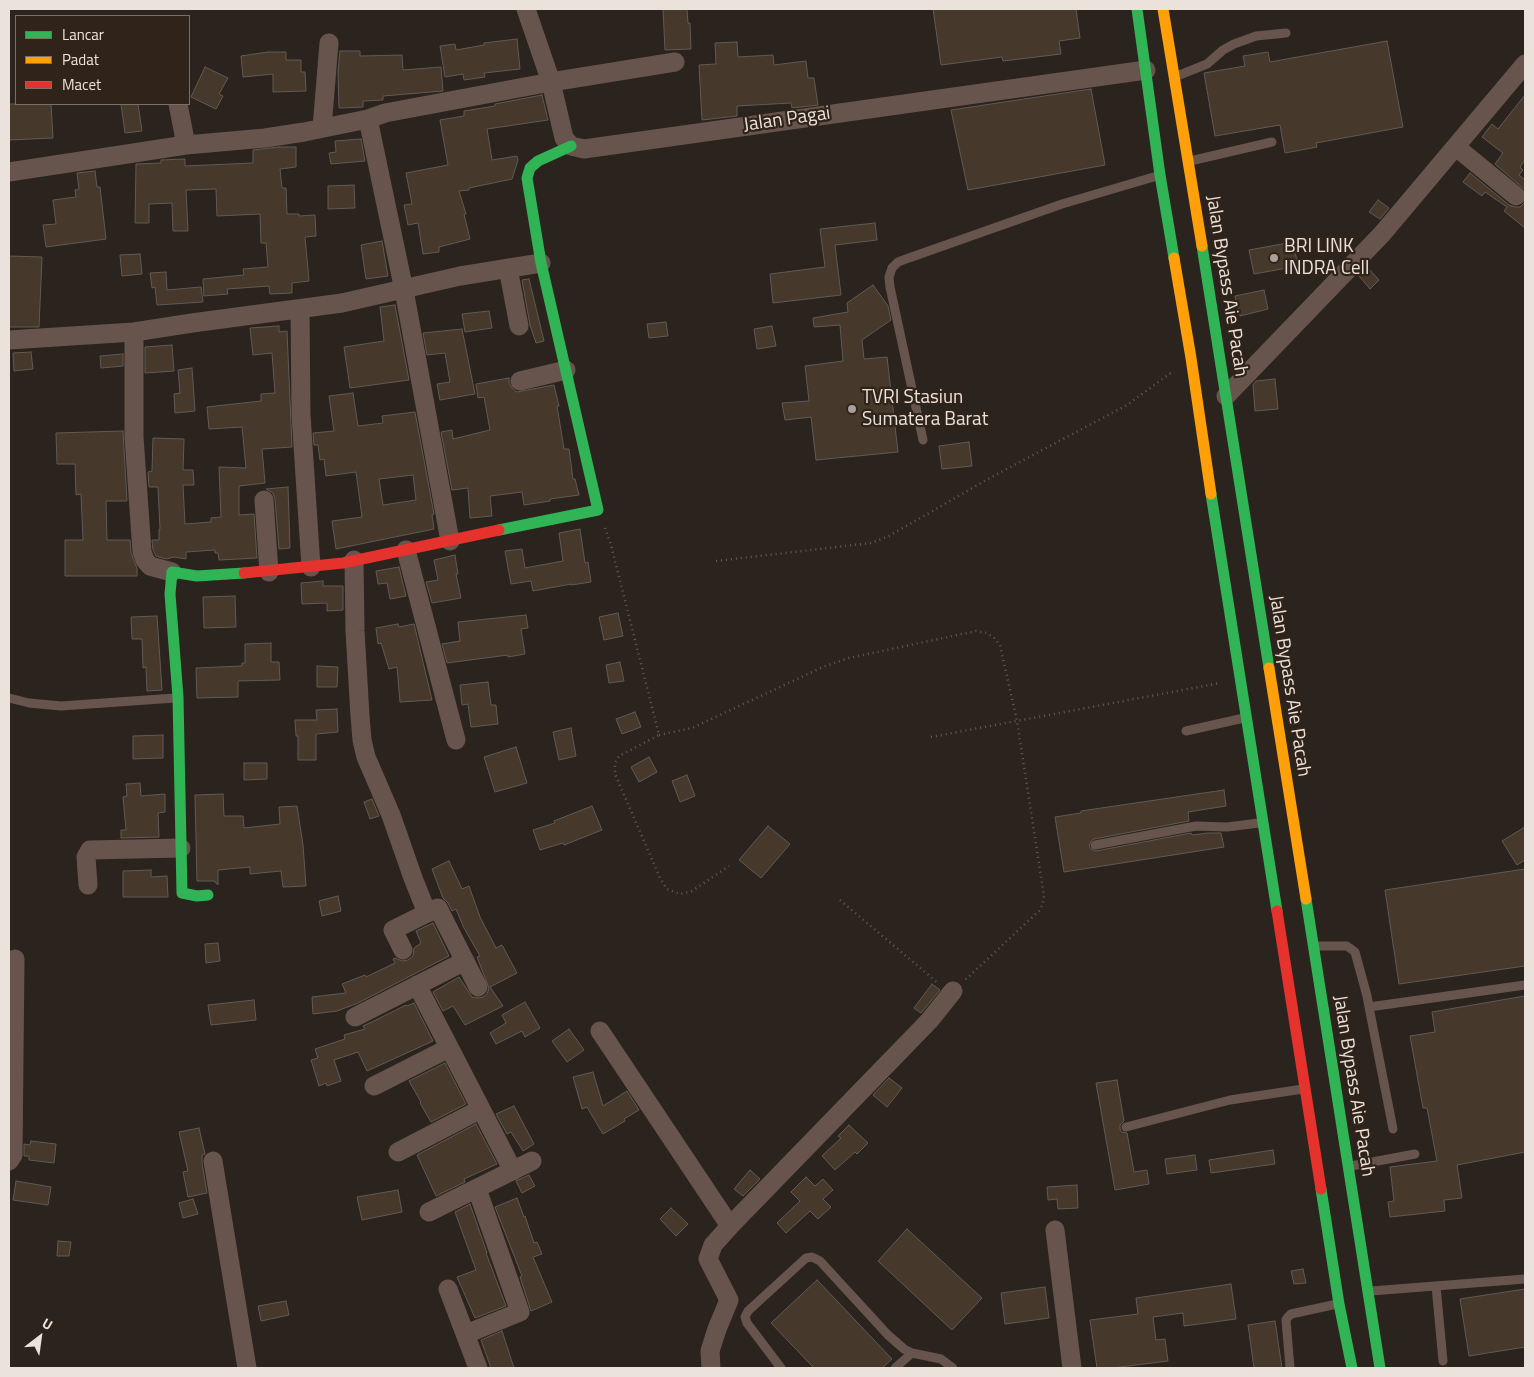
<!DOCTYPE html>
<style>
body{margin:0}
#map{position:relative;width:1534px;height:1377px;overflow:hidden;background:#2b241e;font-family:"Titillium Web",sans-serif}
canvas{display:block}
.frame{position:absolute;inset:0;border:10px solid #ebe2db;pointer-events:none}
.legend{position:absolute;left:15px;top:15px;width:175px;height:90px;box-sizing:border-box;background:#302319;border:1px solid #7b6f67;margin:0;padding:6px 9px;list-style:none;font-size:15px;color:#ebe2db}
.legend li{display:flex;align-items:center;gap:10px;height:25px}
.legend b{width:25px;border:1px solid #7b6f67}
.north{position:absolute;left:15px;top:1312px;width:50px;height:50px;-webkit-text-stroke:4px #302319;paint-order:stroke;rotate:30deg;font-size:14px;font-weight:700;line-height:20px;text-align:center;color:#ebe2db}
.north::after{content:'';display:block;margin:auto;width:18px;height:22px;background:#ebe2db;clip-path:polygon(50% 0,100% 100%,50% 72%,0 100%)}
</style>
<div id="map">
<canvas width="1534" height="1377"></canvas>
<div class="frame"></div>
<ul class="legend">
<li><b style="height:6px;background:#30b455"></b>Lancar</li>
<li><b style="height:6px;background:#ff9f0a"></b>Padat</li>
<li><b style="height:6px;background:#e5322d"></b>Macet</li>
</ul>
<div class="north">U</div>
</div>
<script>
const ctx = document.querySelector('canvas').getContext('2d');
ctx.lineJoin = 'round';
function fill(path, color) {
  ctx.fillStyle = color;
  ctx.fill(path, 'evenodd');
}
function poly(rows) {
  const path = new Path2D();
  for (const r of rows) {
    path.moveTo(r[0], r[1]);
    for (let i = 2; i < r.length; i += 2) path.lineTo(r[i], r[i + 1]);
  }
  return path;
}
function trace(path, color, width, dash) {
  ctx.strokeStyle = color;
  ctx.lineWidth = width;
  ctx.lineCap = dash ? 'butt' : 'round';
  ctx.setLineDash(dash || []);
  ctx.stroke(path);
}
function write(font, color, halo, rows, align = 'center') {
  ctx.font = font + ' "Titillium Web",sans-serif';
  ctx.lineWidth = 4.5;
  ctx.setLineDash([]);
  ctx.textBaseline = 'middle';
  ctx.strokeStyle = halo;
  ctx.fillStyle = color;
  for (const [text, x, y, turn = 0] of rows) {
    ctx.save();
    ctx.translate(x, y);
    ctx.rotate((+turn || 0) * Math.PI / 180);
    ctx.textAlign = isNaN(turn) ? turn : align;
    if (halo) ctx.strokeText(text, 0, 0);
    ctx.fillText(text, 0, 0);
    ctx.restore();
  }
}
const building = poly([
 [663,9,687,9,688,23,690,23,691,49,665,50,663,9],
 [933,9,1076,9,1080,38,1059,41,1061,54,1003,61,1002,57,941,65,933,9],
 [517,39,520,69,484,73,485,77,464,80,463,74,445,77,440,46,455,44,456,50,484,45,484,43,517,39],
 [1387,41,1403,127,1316,143,1317,147,1285,153,1280,125,1215,136,1204,73,1245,66,1243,56,1268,52,1270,62,1387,41],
 [737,42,738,57,773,55,774,65,806,61,808,78,814,78,818,105,792,108,791,103,737,106,737,116,702,120,699,65,716,64,715,43,737,42],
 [340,51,360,51,360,56,402,55,403,70,441,67,443,91,383,96,383,100,363,101,363,107,339,108,338,72,340,51],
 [268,52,286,52,286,60,301,60,301,72,305,72,306,91,273,92,273,74,243,77,241,56,268,52],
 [205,67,228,78,219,94,223,96,216,109,191,97,205,67],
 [1091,89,1105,165,968,190,951,110,1091,89],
 [542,95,548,120,487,129,492,160,517,156,518,160,512,179,469,188,469,190,459,191,466,214,464,214,470,239,439,247,439,252,423,254,418,223,408,225,404,205,412,204,406,173,448,165,440,120,464,116,464,111,495,106,495,104,542,95],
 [1525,95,1525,160,1520,167,1523,170,1519,175,1525,180,1525,190,1495,164,1503,153,1482,137,1492,124,1498,129,1525,95],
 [9,104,51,104,53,138,9,140,9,104],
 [121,104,138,104,142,131,125,133,121,104],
 [361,139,365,161,331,164,329,153,336,152,335,141,361,139],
 [279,147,296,147,296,167,280,169,282,188,286,188,287,214,299,214,299,216,315,215,316,236,305,237,309,281,292,283,292,293,270,294,269,286,227,289,228,294,204,296,203,279,244,275,243,269,268,267,266,243,261,243,260,214,217,216,216,189,186,190,188,231,173,231,172,203,149,204,149,223,135,223,136,164,161,163,161,160,185,159,185,166,253,163,253,150,279,147],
 [95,171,97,187,100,187,106,239,46,247,43,225,56,224,53,200,76,197,75,190,79,189,77,173,95,171],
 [1470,173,1509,205,1515,207,1520,207,1525,202,1525,228,1504,211,1507,207,1485,192,1482,196,1463,182,1470,173],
 [354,185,355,208,328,209,328,186,354,185],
 [1378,200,1389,208,1380,219,1369,212,1378,200],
 [875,223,877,240,835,245,841,295,773,303,770,274,825,267,820,229,875,223],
 [382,241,388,276,366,279,361,245,382,241],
 [1293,242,1298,266,1254,274,1249,250,1293,242],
 [140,254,142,274,122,276,120,255,140,254],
 [9,256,42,257,39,327,9,327,9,256],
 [1368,268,1379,280,1370,289,1359,276,1368,268],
 [166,272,167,290,201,287,203,302,157,305,155,287,152,288,150,273,166,272],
 [529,279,544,341,536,343,530,325,522,280,529,279],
 [873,285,888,306,891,320,862,340,864,359,887,357,898,452,816,460,811,417,785,420,782,403,809,401,805,366,843,361,840,325,814,327,813,318,848,312,847,303,873,285],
 [1264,290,1268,309,1240,316,1235,296,1264,290],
 [395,305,409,380,350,388,344,347,384,341,380,307,395,305],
 [489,311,492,328,465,332,462,314,489,311],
 [666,322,668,336,649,338,647,324,666,322],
 [279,326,279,332,287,331,292,447,262,449,265,483,239,486,239,515,254,514,257,558,219,560,218,553,215,553,215,550,186,552,186,559,174,557,166,559,156,556,153,550,152,540,159,540,159,529,160,529,158,487,149,487,148,472,152,471,153,438,184,439,183,470,193,470,194,485,183,485,185,524,211,522,211,518,221,517,219,467,246,468,242,427,209,429,207,407,261,401,261,394,275,393,272,353,253,355,250,328,279,326],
 [772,326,776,346,757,349,754,329,772,326],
 [462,329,475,394,440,400,437,384,450,382,445,353,427,355,423,333,462,329],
 [172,345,174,371,145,373,145,347,172,345],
 [31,352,33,369,14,371,13,353,31,352],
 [123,354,123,366,101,368,100,356,123,354],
 [192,368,195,411,175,413,174,394,180,393,178,370,192,368],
 [509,378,509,383,512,388,517,392,554,385,559,406,557,406,564,449,569,449,573,479,575,479,579,495,550,499,550,501,524,505,522,492,490,496,492,516,470,518,468,488,452,490,441,432,452,430,453,439,490,430,484,397,478,398,476,384,509,378],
 [1275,379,1278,409,1255,411,1253,385,1256,381,1275,379],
 [353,393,358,426,383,423,382,416,415,412,434,514,432,515,434,529,336,549,332,521,362,517,356,472,326,476,324,459,320,460,318,445,314,445,313,433,334,431,329,396,353,393],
 [413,475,416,500,383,505,379,479,413,475],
 [123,431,127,501,106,501,107,540,130,540,131,553,137,568,137,576,65,576,65,540,83,540,81,494,76,495,75,464,57,464,56,433,123,431],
 [969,442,972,466,942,469,939,446,969,442],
 [288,487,290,548,279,549,275,499,273,493,266,489,288,487],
 [580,529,585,563,588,562,591,582,571,585,571,584,533,591,531,581,511,584,505,551,522,549,525,568,563,561,559,533,580,529],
 [455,555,458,574,456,574,461,598,432,603,426,582,438,580,434,560,455,555],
 [399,567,406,596,390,599,387,583,378,584,376,571,399,567],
 [323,581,323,586,343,586,343,610,327,611,327,603,302,604,301,583,323,581],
 [235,596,236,627,204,628,203,597,235,596],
 [618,613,623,636,604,640,599,617,618,613],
 [526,615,528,628,521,629,525,654,508,657,508,655,447,663,442,644,460,641,458,622,526,615],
 [157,616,162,690,147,691,146,667,143,668,142,639,132,639,131,617,157,616],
 [398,624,399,627,414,624,432,700,400,702,397,667,389,669,381,643,378,644,376,628,398,624],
 [271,643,271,662,279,662,280,680,238,681,238,697,197,698,196,668,242,666,242,663,245,663,245,644,271,643],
 [620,662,624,681,609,683,606,665,620,662],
 [317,666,338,667,337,687,317,687,317,666],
 [488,682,491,705,496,705,498,724,471,727,468,704,462,705,460,685,488,682],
 [337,709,338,732,316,734,316,760,298,760,298,736,296,736,295,720,317,720,316,710,337,709],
 [635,712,641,727,622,734,616,719,635,712],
 [571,728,576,756,559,760,553,732,571,728],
 [163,735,163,758,133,759,133,736,163,735],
 [516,747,527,783,495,792,484,757,516,747],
 [649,757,657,772,639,782,631,767,649,757],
 [244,763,267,763,267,779,244,780,244,763],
 [687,775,695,796,680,802,672,781,687,775],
 [140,783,141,796,165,794,165,812,158,813,159,837,121,838,121,830,126,830,123,797,127,796,126,784,140,783],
 [1224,790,1226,806,1188,812,1189,821,1094,839,1091,841,1089,846,1091,849,1096,851,1191,833,1192,835,1208,833,1221,833,1224,847,1064,872,1055,817,1081,813,1081,811,1224,790],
 [223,794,224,816,243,816,244,828,280,824,279,807,297,806,303,845,306,886,283,887,281,871,250,874,250,867,218,870,218,885,214,881,197,881,195,795,223,794],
 [372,799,379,816,370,819,364,802,372,799],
 [592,806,602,830,564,845,563,843,540,850,533,830,555,823,554,821,592,806],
 [768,826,790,844,761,878,739,860,768,826],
 [1525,827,1525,860,1517,865,1502,841,1525,827],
 [449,861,462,889,469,886,480,917,496,948,502,945,517,973,490,987,503,1006,465,1025,453,1006,443,1011,433,992,459,977,472,997,478,998,483,997,487,994,489,988,477,957,480,956,464,928,456,909,452,911,448,903,443,898,432,869,449,861],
 [1525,869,1525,966,1399,984,1385,890,1525,869],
 [151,870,151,877,167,876,168,897,123,897,123,871,151,870],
 [338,896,341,911,322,916,319,901,338,896],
 [433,923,449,956,358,1003,337,1011,313,1014,312,997,346,993,342,984,365,975,366,977,395,963,393,959,395,958,402,961,408,960,413,956,414,948,421,943,416,931,433,923],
 [218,943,220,961,206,963,205,944,218,943],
 [932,984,940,990,921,1013,914,1008,932,984],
 [1525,996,1525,1152,1457,1165,1462,1198,1444,1200,1445,1211,1390,1217,1388,1202,1394,1201,1390,1167,1437,1161,1427,1108,1423,1108,1410,1036,1435,1032,1432,1012,1525,996],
 [254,1000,256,1020,211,1025,208,1005,254,1000],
 [525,1002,540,1028,525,1037,522,1031,496,1044,490,1033,506,1023,502,1015,525,1002],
 [414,1003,433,1041,367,1071,358,1052,334,1060,341,1081,327,1086,326,1083,319,1086,311,1060,318,1058,315,1049,345,1039,344,1035,365,1029,363,1026,378,1019,406,1005,407,1006,414,1003],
 [569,1029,584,1050,567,1062,552,1041,569,1029],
 [445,1063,466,1104,431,1122,420,1103,421,1102,409,1081,445,1063],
 [593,1072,603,1106,627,1091,639,1110,624,1119,625,1121,603,1134,587,1107,582,1109,573,1077,593,1072],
 [889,1078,902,1088,887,1107,873,1095,889,1078],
 [1117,1080,1124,1121,1120,1125,1120,1129,1122,1132,1127,1133,1134,1172,1147,1170,1149,1184,1115,1190,1096,1083,1117,1080],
 [514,1106,534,1144,523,1151,511,1132,507,1134,496,1114,514,1106],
 [476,1124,497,1164,464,1179,465,1182,436,1196,417,1155,476,1124],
 [849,1125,868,1143,857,1154,855,1152,835,1170,822,1156,841,1138,838,1136,849,1125],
 [199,1128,205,1154,202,1155,202,1163,207,1193,188,1197,183,1172,188,1171,179,1132,199,1128],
 [31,1141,56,1144,54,1163,29,1160,29,1156,24,1156,24,1144,30,1145,31,1141],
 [1273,1150,1275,1164,1211,1173,1209,1160,1273,1150],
 [1195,1155,1197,1170,1167,1174,1165,1159,1195,1155],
 [750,1170,760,1179,743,1196,734,1189,750,1170],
 [529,1175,535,1186,522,1193,516,1181,529,1175],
 [806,1177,815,1186,823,1179,833,1190,823,1199,831,1207,818,1219,810,1211,786,1233,777,1223,800,1201,791,1192,806,1177],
 [16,1181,51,1187,48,1205,13,1200,16,1181],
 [1077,1185,1078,1208,1058,1209,1057,1199,1048,1200,1047,1187,1077,1185],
 [398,1190,402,1212,362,1220,357,1197,398,1190],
 [517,1198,524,1217,525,1216,534,1243,537,1242,542,1254,533,1257,552,1302,531,1311,520,1277,522,1276,495,1207,517,1198],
 [193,1199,198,1214,183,1218,179,1203,193,1199],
 [470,1204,487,1253,486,1253,506,1306,475,1318,457,1277,476,1270,455,1212,470,1204],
 [671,1208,688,1224,676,1236,660,1219,671,1208],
 [907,1229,982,1298,952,1330,878,1261,907,1229],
 [58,1241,71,1242,69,1256,57,1256,58,1241],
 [1303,1269,1306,1283,1294,1284,1291,1271,1303,1269],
 [817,1280,892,1359,882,1368,814,1368,771,1323,817,1280],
 [1231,1284,1236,1319,1184,1326,1183,1313,1153,1317,1156,1340,1165,1339,1168,1361,1112,1368,1097,1368,1090,1320,1138,1314,1136,1298,1231,1284],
 [1045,1287,1049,1318,1005,1324,1001,1293,1045,1287],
 [1525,1289,1525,1347,1469,1356,1460,1299,1525,1289],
 [286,1301,289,1315,261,1321,258,1306,286,1301],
 [1275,1321,1282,1368,1254,1368,1248,1325,1275,1321],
 [502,1331,514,1368,491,1368,481,1340,502,1331]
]);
fill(building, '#46382b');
trace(building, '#615a55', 1);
trace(poly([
 [605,528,611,545,659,735,619,756,615,763,615,774,660,878,667,889,680,894,692,891,729,866],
 [716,561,871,543,889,536,988,479,1127,405,1172,372],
 [659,735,692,728,823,667,849,658,976,631,987,633,994,638,1000,645,1017,721,1044,896,1043,904,1039,911,965,980],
 [931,737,1220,683],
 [840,900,939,984]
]), '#665953', 2.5, [1, 4]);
trace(poly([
 [1177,76,1207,64,1223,50,1234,44,1256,36,1286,33],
 [1190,161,1272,142],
 [923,440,890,287,889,277,892,268,898,262,906,259,1062,204,1157,176],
 [9,698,29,703,61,706,175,698],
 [1186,731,1244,718],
 [1095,845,1196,826,1227,827,1259,823],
 [1315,946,1347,946,1355,952,1367,996,1369,1007,1525,985],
 [1369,1007,1393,1129],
 [1126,1127,1230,1100,1303,1089],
 [1351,1166,1415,1154],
 [1436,1286,1443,1361],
 [1371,1291,1525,1279],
 [781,1368,747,1323,745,1317,748,1311,806,1258,812,1257,820,1261,888,1335,904,1349,912,1353,941,1359,953,1368],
 [895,1368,912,1353],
 [1290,1368,1286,1320,1288,1317,1291,1314,1337,1304]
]), '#67554d', 9);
trace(poly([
 [526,9,551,82,564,138,571,146,584,149,1146,70],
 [178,104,186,145],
 [368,119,404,290,450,541],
 [322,128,329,43],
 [1456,147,1516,196],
 [9,172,186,145,265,138,304,132,368,119,385,113,551,82,675,62],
 [508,268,519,326],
 [300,309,301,415,311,567],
 [134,332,134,437,142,552,145,560,150,566,172,572],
 [9,340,134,332,192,323,342,303,460,276,541,263],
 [520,381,566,370],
 [1226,396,1382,234,1525,64],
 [264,500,269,572],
 [406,550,456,740],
 [354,560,355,631,360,716,362,740,366,757,391,815,413,878,427,913,438,908,478,987],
 [88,885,86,857,90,850,181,848],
 [403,950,393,930,427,913],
 [417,985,513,1171],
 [355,1017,465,961],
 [600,1031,730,1226],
 [374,1086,449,1048],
 [398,1152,481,1109],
 [9,1161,13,1155,15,959],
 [213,1161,247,1368],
 [429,1212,532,1161],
 [1055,1230,1072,1368],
 [448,1289,478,1368],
 [466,1334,520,1312,477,1189],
 [711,1368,710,1351,717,1329,729,1300,708,1259,713,1245,730,1226,929,1021,953,991]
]), '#67554d', 19);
trace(poly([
 [1137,9,1160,175,1174,258],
 [1202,246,1269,668],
 [1211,494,1277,911],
 [499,530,598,510,541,263,527,178,530,168,538,161,571,146],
 [208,895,197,896,182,893,178,697,170,594,172,572,197,576,244,573],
 [1306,899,1380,1368],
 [1321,1189,1339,1304,1352,1368]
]), '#30b455', 11);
trace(poly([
 [1163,9,1202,246],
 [1174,258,1191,358,1211,494],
 [1269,668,1306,899]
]), '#ff9f0a', 11);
trace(poly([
 [244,573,343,563,499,530],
 [1277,911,1321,1189]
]), '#e5322d', 11);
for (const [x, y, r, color] of [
 [1274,258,5,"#a8a099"],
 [852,409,5,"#a8a099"]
]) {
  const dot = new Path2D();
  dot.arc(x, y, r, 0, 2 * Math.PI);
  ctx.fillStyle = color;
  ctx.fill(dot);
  trace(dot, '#302319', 2);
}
write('19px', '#ebe2db', '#302319', [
 ["Jalan Pagai",787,120,-8],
 ["Jalan Bypass Aie Pacah",1226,286,81],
 ["Jalan Bypass Aie Pacah",1289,686,81],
 ["Jalan Bypass Aie Pacah",1353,1086,81]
]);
write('19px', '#ebe2db', '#302319', [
 ["BRI LINK",1284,247],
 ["INDRA Cell",1284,269],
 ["TVRI Stasiun",862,398],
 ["Sumatera Barat",862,420]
], 'left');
</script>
